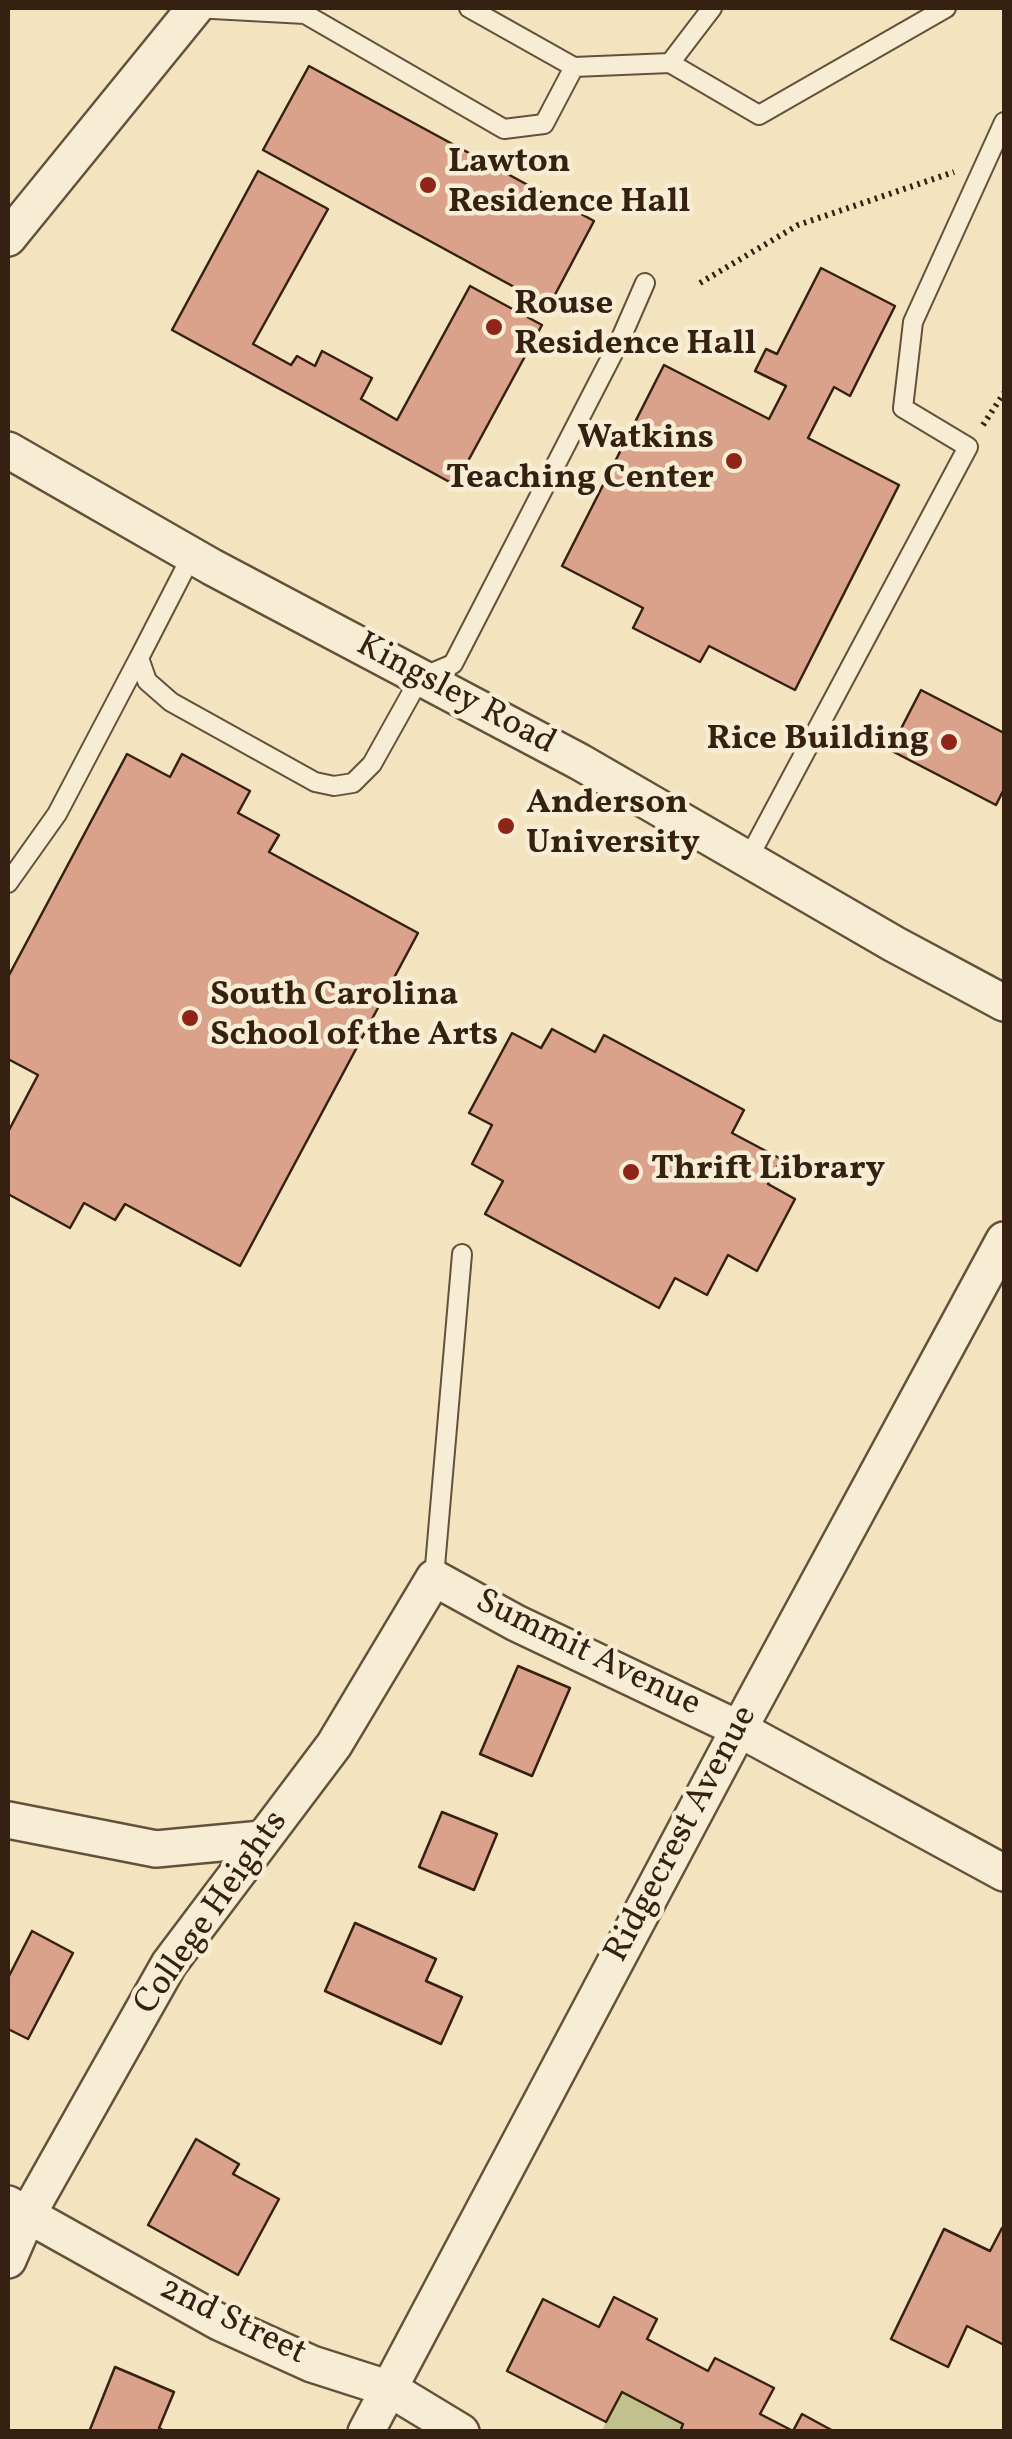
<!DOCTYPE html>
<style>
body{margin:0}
#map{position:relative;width:1012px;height:2439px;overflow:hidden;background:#f3e3bf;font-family:Vollkorn,serif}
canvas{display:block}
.frame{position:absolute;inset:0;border:10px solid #352011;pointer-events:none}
</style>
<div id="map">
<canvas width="1012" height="2439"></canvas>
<div class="frame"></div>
</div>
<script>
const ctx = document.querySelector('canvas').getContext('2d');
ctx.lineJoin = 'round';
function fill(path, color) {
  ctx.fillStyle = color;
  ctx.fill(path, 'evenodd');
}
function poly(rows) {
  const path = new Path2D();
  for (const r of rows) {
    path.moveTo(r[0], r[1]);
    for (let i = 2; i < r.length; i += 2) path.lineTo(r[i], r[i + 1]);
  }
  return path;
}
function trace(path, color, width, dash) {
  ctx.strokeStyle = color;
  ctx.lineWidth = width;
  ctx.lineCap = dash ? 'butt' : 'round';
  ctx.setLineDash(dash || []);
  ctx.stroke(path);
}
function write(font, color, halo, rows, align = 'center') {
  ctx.font = font + ' Vollkorn,serif';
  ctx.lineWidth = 9;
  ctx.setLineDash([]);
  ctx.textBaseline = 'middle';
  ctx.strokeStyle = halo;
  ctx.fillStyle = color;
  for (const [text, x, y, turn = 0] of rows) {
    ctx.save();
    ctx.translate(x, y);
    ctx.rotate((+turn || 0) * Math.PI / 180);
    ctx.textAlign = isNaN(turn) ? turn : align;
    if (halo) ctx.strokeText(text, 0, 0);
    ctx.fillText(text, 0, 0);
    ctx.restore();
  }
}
fill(poly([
 [622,2392,683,2424,680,2431,601,2432]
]), '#c2c18d');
const building = poly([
 [309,66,594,221,549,306,263,150,309,66],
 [258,171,328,209,253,344,291,365,297,356,315,366,322,351,372,378,361,399,397,420,470,286,542,325,455,485,172,330,258,171],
 [821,268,895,306,850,396,834,387,808,438,899,485,795,690,709,646,700,662,633,628,643,608,562,566,664,365,769,419,786,386,755,371,766,349,777,354,821,268],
 [921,690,1004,733,1004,789,996,805,890,750,921,690],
 [127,754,170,777,182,754,250,791,238,813,279,835,269,852,418,933,240,1266,125,1204,115,1220,84,1203,70,1228,8,1194,8,1132,38,1075,8,1059,8,977,127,754],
 [552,1029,595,1052,604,1035,744,1110,732,1133,781,1159,768,1184,795,1199,757,1271,728,1255,707,1295,675,1278,659,1308,485,1214,503,1181,472,1164,492,1125,469,1113,512,1033,541,1048,552,1029],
 [518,1666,570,1688,532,1776,480,1754,518,1666],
 [442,1812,497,1834,474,1890,419,1867,442,1812],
 [355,1923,436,1959,426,1981,462,1997,441,2044,325,1991,355,1923],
 [32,1931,73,1953,28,2039,8,2029,8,1978,32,1931],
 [196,2139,239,2164,233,2174,279,2199,238,2275,148,2225,196,2139],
 [1002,2228,1004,2229,1004,2345,967,2326,948,2367,891,2339,944,2229,990,2251,1002,2228],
 [614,2297,657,2319,647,2339,708,2371,715,2358,774,2388,760,2414,793,2431,802,2414,835,2432,680,2432,683,2424,622,2392,606,2422,507,2371,543,2299,599,2327,614,2297],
 [115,2367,174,2392,159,2428,167,2432,89,2432,115,2367]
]);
fill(building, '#daa18b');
trace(building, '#352011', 2.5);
const service = poly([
 [194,8,305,14,504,129,544,124,574,67],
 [469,8,574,67,670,63,759,115,946,8],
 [670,63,712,8],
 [192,555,139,658,147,681,171,702,315,782,334,786,353,783,372,764,420,678,453,664,621,338,645,283],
 [748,859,968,447,903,408,913,322,1004,122],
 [8,883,57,814,139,658],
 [434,1578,462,1254]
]);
const minor = poly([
 [8,238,195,8],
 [8,450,212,567,580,762,894,944,1004,1003],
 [8,1820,156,1849,262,1839],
 [8,2204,219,2322,312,2364,390,2389,461,2432],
 [8,2260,28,2214,169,1964,334,1745,434,1578,516,1623,739,1729,1004,1873],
 [366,2432,739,1729,1004,1240]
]);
trace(service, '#64513c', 22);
trace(minor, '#64513c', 40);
trace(poly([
 [700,283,798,225,954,172],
 [983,425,1004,393]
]), '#352011', 6, [2.5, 5]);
trace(service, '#f7edd5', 18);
trace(minor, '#f7edd5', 35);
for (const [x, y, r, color] of [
 [428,185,10,"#8f2418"],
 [494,327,10,"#8f2418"],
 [734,461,10,"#8f2418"],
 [949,742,10,"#8f2418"],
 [506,826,10,"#8f2418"],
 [190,1018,10,"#8f2418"],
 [631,1172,10,"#8f2418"]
]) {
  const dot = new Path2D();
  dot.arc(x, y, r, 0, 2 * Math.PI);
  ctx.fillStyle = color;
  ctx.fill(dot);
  trace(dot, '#f7edd5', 4);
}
write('bold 35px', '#352011', '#f7edd5', [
 ["Lawton",448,165],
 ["Residence Hall",448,205],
 ["Rouse",514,307],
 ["Residence Hall",514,347],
 ["Watkins",714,441,"right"],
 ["Teaching Center",714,481,"right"],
 ["Rice Building",929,742,"right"],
 ["Anderson",526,806],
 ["University",526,846],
 ["South Carolina",210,998],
 ["School of the Arts",210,1038],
 ["Thrift Library",651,1172]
], 'left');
write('35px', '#352011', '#f7edd5', [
 ["Kingsley Road",455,696,28],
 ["Summit Avenue",587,1655,26],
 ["Ridgecrest Avenue",683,1835,-62],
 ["College Heights",213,1914,-55],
 ["2nd Street",232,2323,26]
]);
</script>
